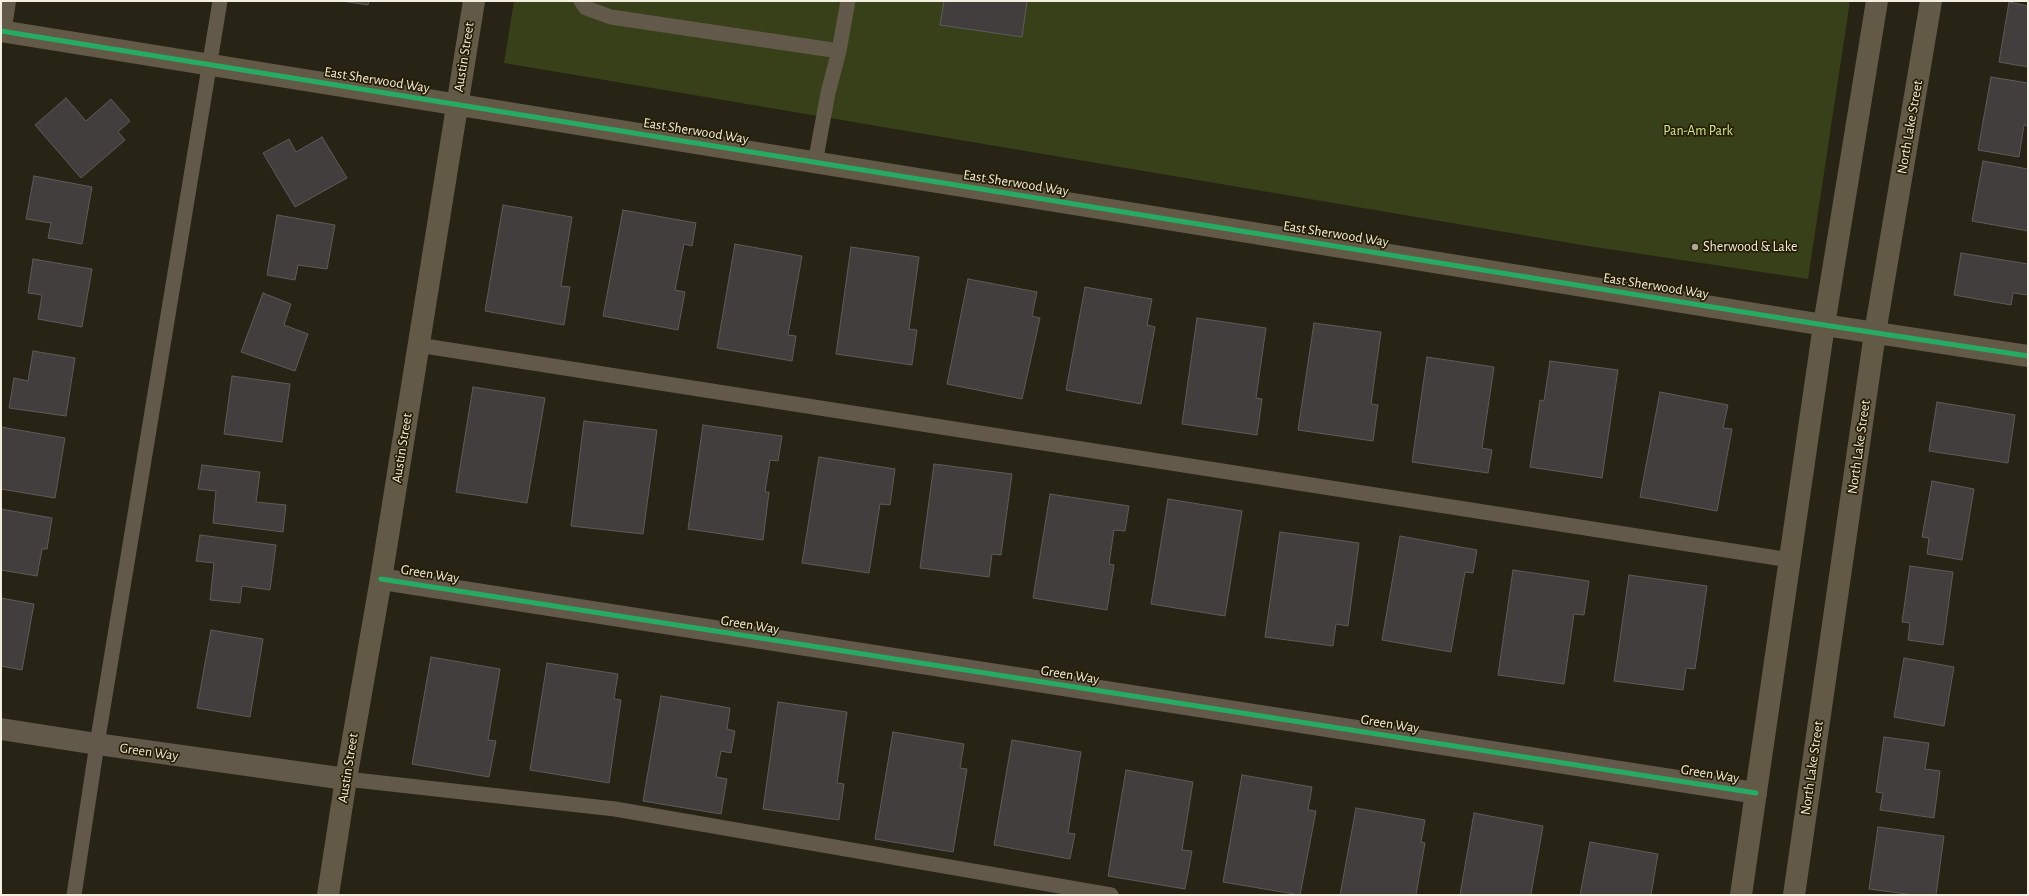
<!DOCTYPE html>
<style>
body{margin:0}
#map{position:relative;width:2029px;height:896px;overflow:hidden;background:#272315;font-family:"Alegreya Sans",sans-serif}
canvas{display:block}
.frame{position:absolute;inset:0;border:2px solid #f3eede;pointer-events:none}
</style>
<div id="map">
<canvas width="2029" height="896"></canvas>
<div class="frame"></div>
</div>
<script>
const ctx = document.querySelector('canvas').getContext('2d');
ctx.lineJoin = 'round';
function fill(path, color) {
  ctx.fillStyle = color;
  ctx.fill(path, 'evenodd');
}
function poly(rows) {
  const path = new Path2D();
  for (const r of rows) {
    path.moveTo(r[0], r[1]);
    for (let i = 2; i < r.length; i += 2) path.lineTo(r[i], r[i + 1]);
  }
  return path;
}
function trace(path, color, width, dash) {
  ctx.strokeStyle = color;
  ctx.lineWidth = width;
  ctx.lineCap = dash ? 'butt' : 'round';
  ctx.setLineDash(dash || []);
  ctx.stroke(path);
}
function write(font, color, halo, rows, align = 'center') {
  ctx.font = font + ' "Alegreya Sans",sans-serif';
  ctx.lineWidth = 3.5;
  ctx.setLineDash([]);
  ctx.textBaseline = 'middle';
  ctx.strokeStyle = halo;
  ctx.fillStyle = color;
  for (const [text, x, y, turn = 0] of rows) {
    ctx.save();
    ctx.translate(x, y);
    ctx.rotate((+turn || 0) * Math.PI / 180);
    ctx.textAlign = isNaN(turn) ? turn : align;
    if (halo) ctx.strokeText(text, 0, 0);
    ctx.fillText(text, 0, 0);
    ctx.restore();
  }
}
fill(poly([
 [514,1,1850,1,1808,279,1588,246,504,63]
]), '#374019');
const building = poly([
 [342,1,369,1,368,5,342,1],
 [944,1,1027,1,1022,37,940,25,944,1],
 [2009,2,2028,6,2028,67,1999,62,2009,2],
 [1991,77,2028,83,2028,126,2024,125,2019,157,1978,150,1991,77],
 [66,98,86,121,111,99,130,121,118,132,125,140,81,178,35,125,66,98],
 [322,137,347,178,295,207,263,153,289,139,296,152,322,137],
 [1983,161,2028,169,2028,231,1972,221,1983,161],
 [34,176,92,187,82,244,48,238,51,223,26,219,34,176],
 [503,205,572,217,561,286,570,287,564,325,485,311,503,205],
 [623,210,696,223,692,246,684,244,675,290,685,292,678,330,603,316,623,210],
 [277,215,335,225,327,269,298,265,295,280,267,275,277,215],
 [735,244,802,256,788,335,796,336,792,361,717,348,735,244],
 [851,247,919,257,909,329,917,330,912,365,836,354,851,247],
 [1961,253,2028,264,2028,295,2013,293,2011,305,1954,295,1961,253],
 [33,259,92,269,82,327,38,319,42,295,28,293,33,259],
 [968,279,1037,292,1032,316,1040,318,1022,399,947,384,968,279],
 [1085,287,1152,299,1147,325,1155,327,1141,404,1066,390,1085,287],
 [263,293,291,304,284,325,308,334,295,371,241,352,263,293],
 [1197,318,1266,328,1256,398,1262,399,1257,435,1182,424,1197,318],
 [1314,323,1381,332,1371,404,1378,405,1373,441,1298,430,1314,323],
 [33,351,75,358,66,416,9,408,14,378,28,381,33,351],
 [1427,357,1494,367,1482,448,1492,450,1488,473,1412,462,1427,357],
 [1550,361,1618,370,1602,478,1530,467,1540,400,1544,401,1550,361],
 [232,376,290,384,282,442,224,434,232,376],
 [473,387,545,398,527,503,456,492,473,387],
 [1660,392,1728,405,1723,428,1732,429,1717,511,1640,497,1660,392],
 [1937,402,2015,415,2008,463,1929,451,1937,402],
 [584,421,657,430,643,534,571,526,584,421],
 [703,425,782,436,778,461,770,460,765,492,769,492,763,540,688,529,703,425],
 [1,427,65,438,55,498,1,489,1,427],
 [819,457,895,469,890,505,880,504,869,573,802,563,819,457],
 [934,464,1012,474,1001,555,992,554,989,577,920,568,934,464],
 [202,465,260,472,256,502,286,505,283,532,213,523,216,491,198,489,202,465],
 [1932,481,1974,489,1962,560,1927,554,1929,538,1922,537,1932,481],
 [1050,494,1129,506,1125,531,1114,530,1109,564,1114,565,1107,610,1033,598,1050,494],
 [1168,499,1242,511,1225,616,1151,604,1168,499],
 [1,509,52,518,47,549,42,549,37,576,1,570,1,509],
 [1280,532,1359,543,1348,626,1336,624,1333,646,1265,637,1280,532],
 [200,535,276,545,270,590,242,586,240,603,210,600,214,563,196,561,200,535],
 [1400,536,1477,550,1473,573,1465,572,1451,652,1382,640,1400,536],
 [1910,566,1953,572,1943,645,1908,640,1910,623,1902,622,1910,566],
 [1513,570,1589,581,1584,615,1574,614,1564,684,1498,675,1513,570],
 [1629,575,1707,586,1695,669,1686,668,1683,690,1614,681,1629,575],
 [1,598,34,604,22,670,1,666,1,598],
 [211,630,263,639,250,717,197,708,211,630],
 [431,657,500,669,488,740,496,741,489,777,412,764,431,657],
 [1904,658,1954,667,1944,726,1894,717,1904,658],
 [547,663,618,674,614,699,621,700,609,783,530,770,547,663],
 [661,696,730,708,727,729,735,731,731,753,721,751,716,777,727,779,721,814,643,801,661,696],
 [778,702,847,712,837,783,844,784,839,820,763,809,778,702],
 [893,732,964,744,960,768,967,769,953,852,875,839,893,732],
 [1884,737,1929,743,1925,769,1940,771,1934,818,1880,810,1883,793,1876,792,1884,737],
 [1012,740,1081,752,1068,833,1075,834,1070,859,994,845,1012,740],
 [1126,770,1193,782,1182,850,1192,851,1185,889,1108,876,1126,770],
 [1242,775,1312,787,1308,810,1316,811,1300,895,1223,882,1242,775],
 [1356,808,1425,820,1421,842,1425,843,1416,895,1340,895,1356,808],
 [1474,813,1543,826,1531,894,1535,895,1460,895,1474,813],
 [1878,827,1944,836,1936,895,1914,895,1869,889,1878,827],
 [1590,842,1658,854,1651,895,1580,895,1590,842]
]);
fill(building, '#423e3e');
trace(building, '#5e5b5a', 1);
trace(poly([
 [581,1,586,8,611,17,839,51],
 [815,163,828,93,839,51,848,1],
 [418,345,1790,560],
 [346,779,615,809,1111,895],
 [74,895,97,744,220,1]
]), '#62594a', 15);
trace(poly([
 [1,28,5,1],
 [381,579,1756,793],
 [1,729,97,744,346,779]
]), '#62594a', 22);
trace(poly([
 [1,31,1824,325,2028,356],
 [328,895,346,779,381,579,474,1],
 [1741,895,1824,325,1877,1],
 [1794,895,1875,333,1931,1]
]), '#635947', 22);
trace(poly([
 [1,31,1824,325,2028,356],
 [381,579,1756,793]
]), '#26ab63', 5);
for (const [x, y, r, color] of [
 [1695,247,4,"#aca798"]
]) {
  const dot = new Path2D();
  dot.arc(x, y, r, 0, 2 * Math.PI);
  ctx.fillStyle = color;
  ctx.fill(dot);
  trace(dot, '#251d04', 1.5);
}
write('14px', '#f3eede', '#251d04', [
 ["Austin Street",464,57,-81],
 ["East Sherwood Way",377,80,9],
 ["North Lake Street",1910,127,-80],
 ["East Sherwood Way",696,131,9],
 ["East Sherwood Way",1016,183,9],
 ["East Sherwood Way",1336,234,9],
 ["East Sherwood Way",1656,286,9],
 ["North Lake Street",1859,447,-82],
 ["Austin Street",402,448,-81],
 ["Green Way",430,574,9],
 ["Green Way",750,625,9],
 ["Green Way",1070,675,9],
 ["Green Way",1390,724,9],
 ["Green Way",149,752,8],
 ["Austin Street",348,768,-81],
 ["North Lake Street",1812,768,-82],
 ["Green Way",1710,774,9]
]);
write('14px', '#d2e989', '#251d04', [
 ["Pan-Am Park",1698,131]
]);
write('14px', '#f3eede', '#251d04', [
 ["Sherwood & Lake",1703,247]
], 'left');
</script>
